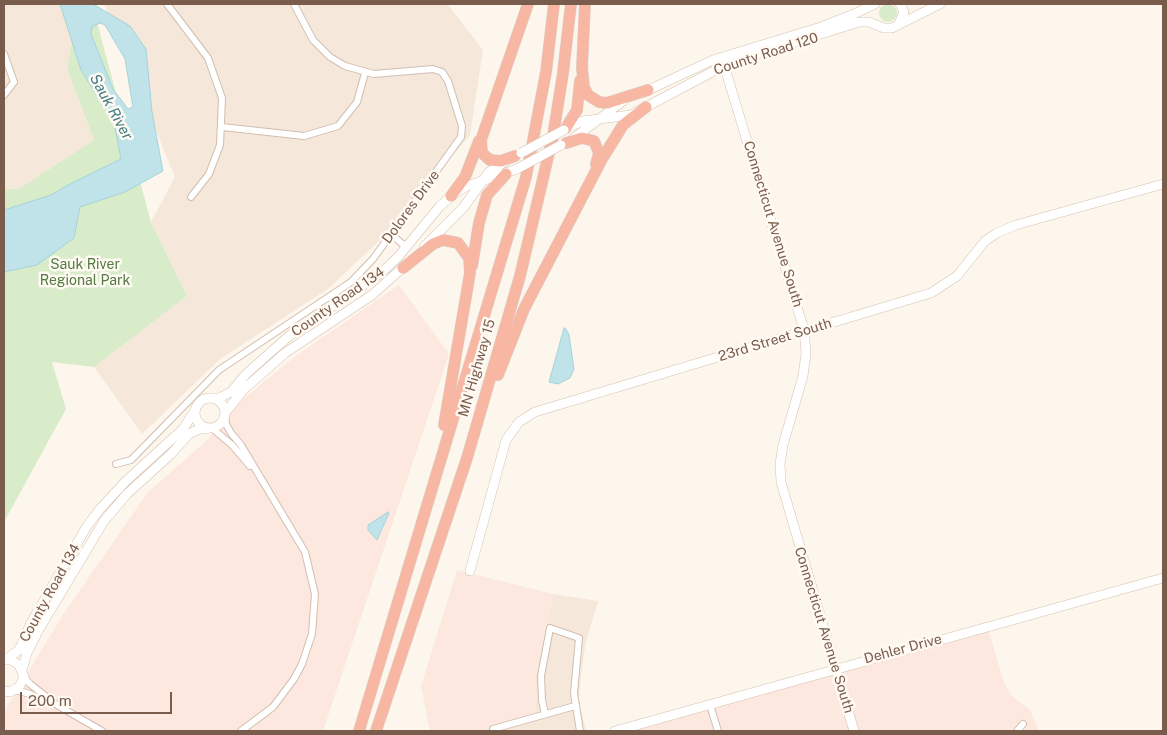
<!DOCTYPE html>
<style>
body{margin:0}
#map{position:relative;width:1167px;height:735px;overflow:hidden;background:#fdf6ec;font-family:"Public Sans",sans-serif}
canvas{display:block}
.frame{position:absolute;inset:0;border:5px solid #7a5c4d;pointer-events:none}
.scale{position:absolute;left:20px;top:692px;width:152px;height:22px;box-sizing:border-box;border:2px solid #7a5c4d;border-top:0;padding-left:6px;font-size:15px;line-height:18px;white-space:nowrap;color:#7a5c4d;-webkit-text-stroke:4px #fffaf3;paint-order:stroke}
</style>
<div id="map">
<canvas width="1167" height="735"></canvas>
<div class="frame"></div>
<div class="scale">200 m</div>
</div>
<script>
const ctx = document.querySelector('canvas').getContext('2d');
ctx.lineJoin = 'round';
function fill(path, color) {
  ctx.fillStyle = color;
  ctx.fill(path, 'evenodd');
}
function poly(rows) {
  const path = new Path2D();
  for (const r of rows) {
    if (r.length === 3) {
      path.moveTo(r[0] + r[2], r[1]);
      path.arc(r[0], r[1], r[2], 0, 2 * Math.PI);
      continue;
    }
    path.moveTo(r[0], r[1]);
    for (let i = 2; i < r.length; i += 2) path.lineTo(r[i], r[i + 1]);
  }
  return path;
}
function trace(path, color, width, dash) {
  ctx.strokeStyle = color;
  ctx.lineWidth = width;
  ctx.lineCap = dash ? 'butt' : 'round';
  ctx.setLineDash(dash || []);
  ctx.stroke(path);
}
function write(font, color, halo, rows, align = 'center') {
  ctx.font = font + ' "Public Sans",sans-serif';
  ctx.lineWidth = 5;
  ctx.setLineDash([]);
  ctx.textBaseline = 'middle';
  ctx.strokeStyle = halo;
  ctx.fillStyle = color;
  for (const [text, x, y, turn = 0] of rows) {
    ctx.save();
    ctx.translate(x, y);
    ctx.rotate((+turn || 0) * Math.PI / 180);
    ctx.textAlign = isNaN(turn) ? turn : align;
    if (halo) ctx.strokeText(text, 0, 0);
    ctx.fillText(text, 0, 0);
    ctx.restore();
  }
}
fill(poly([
 [4,4,61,4,72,40,67,69,94,140,19,190,4,189],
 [104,4,445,4,449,6,483,50,470,135,380,240,328,289,220,359,142,434,94,367,187,296,151,222,175,177],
 [553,594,598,601,586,641,581,674,579,700,586,731,483,731,482,729,536,714,535,678]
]), '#f5e8da');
fill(poly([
 [399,285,449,354,323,731,4,731,4,712,62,616,148,492,204,443,243,399,297,355],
 [457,570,553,594,535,678,536,714,482,729,483,731,430,731,421,686],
 [988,628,1004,683,1011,695,1030,710,1039,731,857,731,838,670],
 [832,670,850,731,627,731]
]), '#fde8e0');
fill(poly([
 [92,4,151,222,187,296,94,367,52,362,66,409,4,522,4,189,19,189,94,140,67,69,72,40],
 [888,13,9]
]), '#d8ecc9');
const water = poly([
 [60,4,93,4,130,26,146,49,152,112,163,171,125,192,80,207,74,238,37,265,4,272,4,210,51,195,68,185,121,159,114,123,81,70,60,4],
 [100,23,105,25,125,59,133,107,128,109,113,89,91,34,92,27,100,23],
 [564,328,566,329,569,335,574,369,570,378,558,384,549,382,564,328],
 [388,512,389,513,377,540,368,530,368,525,388,512]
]);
fill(water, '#bfe3e8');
trace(water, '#a5d3da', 1);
const street = poly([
 [167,4,208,58,222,98,220,145,209,174,191,197],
 [4,54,14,82,4,95],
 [222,127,304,136,338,126,357,102,365,73],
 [392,235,406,247],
 [225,416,226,424,231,433,241,445,305,552,315,594,312,634,302,664,294,679,273,707,241,731],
 [213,429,232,445,250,466],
 [116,464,131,460,219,370,351,282,373,259,461,137,462,126,448,81,442,72,433,69,374,74,345,66,330,57,313,40,294,4],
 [24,677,30,684,57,705,102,731],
 [15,690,30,694,51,703],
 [710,705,718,731],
 [545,714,542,700,541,676,550,628,579,638,574,693,580,731],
 [493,729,575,706],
 [1017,731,1023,724]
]);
const secondary = poly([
 [899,24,904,12,900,4],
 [724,65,804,330,806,353,803,376,783,445,780,464,781,482,854,731],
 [642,93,713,60,821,27,854,14,875,4],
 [566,128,583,121,631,115,729,63,859,22,869,22,884,28,892,28,940,4],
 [574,138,623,101],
 [424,247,463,208,489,172,506,161],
 [210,413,15],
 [211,398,219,398,231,392,245,375,289,336,381,273,398,257,440,206,455,193,467,186,517,169],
 [225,413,244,389,285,353,372,295,408,263],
 [470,571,506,440,519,422,535,412,931,293,957,276,985,241,997,233,1016,225,1163,184],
 [5,660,19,650,31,623,87,526,100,509,126,481,183,429,194,412],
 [22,670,27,653,38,631,104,521,127,494,171,454,189,434,199,429,207,429],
 [4,691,10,692,19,687,24,677,19,665,11,660,4,660],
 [615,731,1163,578]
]);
const highway = poly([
 [585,4,582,68,584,87,588,95,599,102,607,103,648,90],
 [566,128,577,110,580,81],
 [566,143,582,138,594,141,599,153,596,164],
 [515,156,501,161,490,160,482,153,481,140,528,4],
 [451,196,465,177,479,141],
 [472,266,479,223,487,195,506,174],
 [403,268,433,244,443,240,458,243,469,258,470,273,444,425],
 [498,375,524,309,602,159,623,125,646,107],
 [359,731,526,177,546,72,554,4],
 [376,731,467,458,520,276,553,136,563,73,571,4]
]);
trace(street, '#d1beb0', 8);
trace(secondary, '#d6c0b0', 10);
trace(highway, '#dad1cd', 12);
trace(street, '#fff', 6);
trace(secondary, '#fff', 9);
trace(highway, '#f7b7a3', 11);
const secondaryBridge = poly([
 [521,153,564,130],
 [517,169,561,145]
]);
trace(secondaryBridge, '#d6c0b0', 10, []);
trace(secondaryBridge, '#fff', 9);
write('14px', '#7a5c4d', '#fffaf3', [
 ["County Road 120",766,54,-18],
 ["Dolores Drive",411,207,-54],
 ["Connecticut Avenue South",773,224,73],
 ["County Road 134",338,302,-35],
 ["23rd Street South",775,340,-17],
 ["MN Highway 15",477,368,-74],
 ["County Road 134",50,593,-61],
 ["Connecticut Avenue South",824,630,73],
 ["Dehler Drive",903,649,-15]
]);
write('14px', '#537a41', '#fffaf3', [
 ["Sauk River",85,265],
 ["Regional Park",85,281]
]);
write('italic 15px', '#437c86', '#fffaf3', [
 ["Sauk River",111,107,61]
]);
</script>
